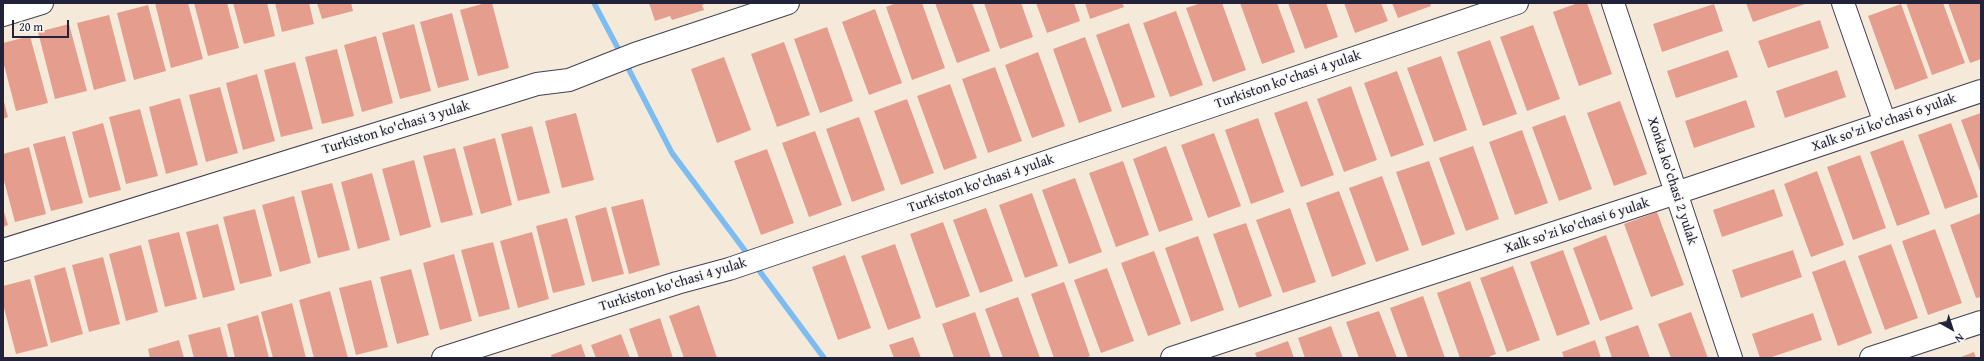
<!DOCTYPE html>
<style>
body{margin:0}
#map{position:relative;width:1984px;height:361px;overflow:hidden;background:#f5eada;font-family:"Gentium Book Plus",serif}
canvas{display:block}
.frame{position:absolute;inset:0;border:4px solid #22223b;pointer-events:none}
.north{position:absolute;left:1932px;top:309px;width:40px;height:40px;-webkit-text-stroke:3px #f6f6f2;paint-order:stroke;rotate:141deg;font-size:11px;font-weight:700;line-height:16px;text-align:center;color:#22223b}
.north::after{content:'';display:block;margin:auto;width:14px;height:18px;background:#22223b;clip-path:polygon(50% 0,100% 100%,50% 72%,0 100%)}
.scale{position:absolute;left:12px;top:20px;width:57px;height:18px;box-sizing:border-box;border:2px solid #22223b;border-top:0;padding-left:5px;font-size:12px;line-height:14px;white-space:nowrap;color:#22223b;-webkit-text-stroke:3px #f6f6f2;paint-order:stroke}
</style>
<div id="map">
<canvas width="1984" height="361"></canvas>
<div class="frame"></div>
<div class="north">N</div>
<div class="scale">20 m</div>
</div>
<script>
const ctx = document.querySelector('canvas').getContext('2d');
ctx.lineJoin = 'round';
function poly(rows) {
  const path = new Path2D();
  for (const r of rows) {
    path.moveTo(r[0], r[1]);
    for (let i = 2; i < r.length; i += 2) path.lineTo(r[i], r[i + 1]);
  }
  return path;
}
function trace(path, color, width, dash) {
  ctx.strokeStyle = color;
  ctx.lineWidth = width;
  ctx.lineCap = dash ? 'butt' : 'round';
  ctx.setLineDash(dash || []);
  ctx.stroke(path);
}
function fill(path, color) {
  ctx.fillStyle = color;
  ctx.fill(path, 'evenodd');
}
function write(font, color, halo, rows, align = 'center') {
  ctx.font = font + ' "Gentium Book Plus",serif';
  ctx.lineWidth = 3;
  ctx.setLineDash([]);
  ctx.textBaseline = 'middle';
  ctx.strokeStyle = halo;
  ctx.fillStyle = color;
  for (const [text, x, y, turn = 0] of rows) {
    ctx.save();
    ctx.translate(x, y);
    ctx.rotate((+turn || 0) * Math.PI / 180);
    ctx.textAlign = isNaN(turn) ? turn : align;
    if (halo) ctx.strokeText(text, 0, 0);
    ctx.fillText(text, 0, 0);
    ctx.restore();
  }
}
trace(poly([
 [594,3,621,54],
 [625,62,672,153,749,256],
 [755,265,824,358]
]), '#7dbcf1', 5.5);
fill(poly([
 [155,3,188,3,203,59,171,68],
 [194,3,227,3,239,48,208,56],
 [233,3,267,3,275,36,244,44],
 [275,3,309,3,314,24,282,32],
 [317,3,351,3,353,11,322,19],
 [486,3,492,3,509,68,478,76,460,10],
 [649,3,708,3,702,5,704,10,672,20,670,16,655,21],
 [896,3,922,3,945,68,912,80,886,7],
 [935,3,972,3,990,51,957,63],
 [984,3,1021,3,1033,37,1000,49],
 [1036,3,1074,3,1080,21,1047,33],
 [1085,3,1122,3,1124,7,1090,19],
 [1201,3,1222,3,1246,70,1213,82,1186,8],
 [1240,3,1277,3,1295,52,1262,64],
 [1288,3,1326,3,1338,37,1305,49],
 [1344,3,1381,3,1388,21,1355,33],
 [1392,3,1430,3,1431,6,1398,18],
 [1578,3,1587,3,1612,74,1579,86,1553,12],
 [1746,3,1808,3,1753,22],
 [1906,3,1943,3,1965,63,1932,75],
 [1948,3,1981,3,1981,59,1970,63],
 [1714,4,1723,31,1662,52,1653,24],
 [1901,4,1928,78,1895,90,1868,16],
 [148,5,166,71,134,80,117,13],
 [875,9,902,83,869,95,842,22],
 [1176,11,1203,85,1170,97,1143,23],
 [452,13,469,80,438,88,420,22],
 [109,15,126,81,94,90,77,23],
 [1820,20,1829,48,1768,68,1758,41],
 [1129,23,1155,97,1122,108,1096,35],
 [69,24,87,91,55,99,38,32],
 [414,24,431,91,400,99,382,33],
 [1533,25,1560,99,1527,111,1500,37],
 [827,27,853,101,820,113,794,39],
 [30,36,48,103,16,111,3,61,3,43],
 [376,36,393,103,362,112,344,45],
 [1085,37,1112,111,1079,123,1053,49],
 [1490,40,1517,114,1483,126,1457,52],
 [784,42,810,115,777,127,751,54],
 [337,49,354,116,322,124,305,57],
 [1728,50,1738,77,1676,98,1667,71],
 [1038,52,1065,126,1032,138,1005,65],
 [1441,56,1467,130,1434,142,1407,68],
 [724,57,751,130,717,143,691,69],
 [295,62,313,129,281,137,264,70],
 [995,67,1022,141,988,153,962,79],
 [1837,70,1846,97,1785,118,1776,91],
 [1397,71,1424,145,1391,157,1364,83],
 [257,74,275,141,243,150,226,83],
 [950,84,977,158,944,170,917,96],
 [1351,86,1377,160,1344,172,1317,99],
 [220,87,238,153,206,162,189,95],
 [3,98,8,117,3,119],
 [180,98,198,165,166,174,149,107],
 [907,99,934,173,901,185,874,111],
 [1746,100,1755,127,1694,148,1685,121],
 [1307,101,1334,175,1301,187,1274,113],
 [1620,101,1647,174,1614,186,1587,113],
 [140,109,158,176,126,184,109,117],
 [576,113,594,180,562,188,545,121],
 [1981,113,1981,174,1961,120],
 [1565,115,1592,189,1559,201,1532,127],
 [859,117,885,190,852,202,826,129],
 [1258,118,1284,192,1251,204,1225,130],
 [103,123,121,190,89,198,72,132],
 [1951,123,1978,197,1945,209,1918,135],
 [532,126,550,193,518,201,501,134],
 [1522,130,1548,203,1515,215,1489,142],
 [815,131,842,205,809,217,782,143],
 [1214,133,1241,206,1208,218,1181,145],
 [65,136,83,203,51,211,33,144],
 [495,138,512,205,481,214,463,147],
 [1903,140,1930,214,1897,226,1870,152],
 [1166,146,1193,220,1159,232,1133,159],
 [1473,146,1499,219,1466,231,1439,158],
 [29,147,46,214,15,222,3,177,3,154],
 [455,148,473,215,441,223,423,156],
 [767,149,794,223,761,235,734,161],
 [1860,155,1886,228,1853,240,1827,167],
 [414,160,431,227,400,236,382,169],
 [1123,161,1149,235,1116,247,1089,173],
 [1429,161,1455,234,1422,246,1396,172],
 [1817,171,1844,245,1811,257,1784,184],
 [372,173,390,240,358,249,341,182],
 [1382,176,1409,250,1376,262,1349,188],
 [1075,178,1102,252,1069,264,1042,190],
 [332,183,350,250,318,258,301,191],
 [1774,189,1783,216,1722,237,1713,210],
 [1339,191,1366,264,1332,277,1306,203],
 [1032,193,1058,266,1025,278,999,205],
 [294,196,311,263,280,272,262,205],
 [643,199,660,265,629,274,611,207],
 [606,207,624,274,592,282,575,216],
 [986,208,1013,281,980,293,953,220],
 [1290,208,1316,282,1283,293,1256,220],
 [3,209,8,225,3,227],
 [255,209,272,276,240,284,223,217],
 [1657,212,1684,285,1651,297,1624,224],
 [1981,213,1981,297,1976,298,1950,225],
 [567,218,585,285,553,293,536,226],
 [943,222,970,296,936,308,910,234],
 [1246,223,1272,296,1239,308,1213,234],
 [218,224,235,290,203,298,186,232],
 [1935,229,1962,303,1928,315,1902,241],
 [179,232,197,299,165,307,148,240],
 [532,232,549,299,518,308,500,241],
 [1606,235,1633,309,1600,321,1573,248],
 [1198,236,1224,310,1191,322,1165,248],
 [493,242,510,309,479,317,461,250],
 [895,244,921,318,888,330,861,256],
 [1891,244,1918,318,1885,330,1858,256],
 [141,245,158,312,126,321,109,254],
 [1563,250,1590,324,1557,336,1530,262],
 [1793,250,1802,277,1741,298,1732,270],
 [1154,251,1181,324,1148,336,1121,263],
 [454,254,472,321,440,330,423,263],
 [845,255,871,328,838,340,812,267],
 [103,257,120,324,89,332,72,265],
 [1845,260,1872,333,1838,346,1812,272],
 [1513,266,1540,340,1507,352,1480,278],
 [65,267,83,334,51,343,34,276],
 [1107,268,1134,341,1101,353,1074,280],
 [411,269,429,335,397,344,380,277],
 [30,279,48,346,16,354,3,304,3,286],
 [371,280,388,347,356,355,339,288],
 [1470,281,1496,354,1486,358,1460,358,1437,293],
 [1064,282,1090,356,1085,358,1054,358,1031,294],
 [330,291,348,358,314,358,299,300],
 [1423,296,1445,358,1408,358,1390,308],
 [1018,297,1040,358,1003,358,985,309],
 [292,303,306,358,273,358,261,312],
 [699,305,717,358,684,358,669,316],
 [1379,311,1397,358,1359,358,1346,322],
 [975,312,991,358,954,358,942,324],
 [1691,312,1708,358,1671,358,1658,324],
 [1813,313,1822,340,1769,358,1760,358,1752,334],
 [258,315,269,358,235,358,227,324],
 [660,318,673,358,639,358,629,329],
 [1638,325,1650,358,1612,358,1605,337],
 [1331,326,1343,358,1305,358,1298,338],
 [220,327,228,358,194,358,188,335],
 [621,334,630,358,596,358,591,345],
 [913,337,921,358,894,358,889,345],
 [179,340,184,358,150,358,148,349],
 [1595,340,1601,358,1564,358,1562,352],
 [1288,341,1294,358,1257,358,1255,353],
 [581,344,586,358,552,358,551,355],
 [1974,352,1976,358,1958,358]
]), '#e59e8e');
const minor = poly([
 [1613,3,1731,358],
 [1843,3,1885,123],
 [3,15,42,3],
 [3,250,537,84,569,80,635,54,788,3],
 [443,358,677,283,729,269,1517,3],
 [1172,358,1676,193,1981,91],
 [1871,358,1981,322]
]);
trace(minor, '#424053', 24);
trace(minor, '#fff', 22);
write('14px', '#22223b', '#f6f6f2', [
 ["Turkiston ko'chasi 4 yulak",1288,80,-19],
 ["Xalk so'zi ko'chasi 6 yulak",1884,123,-19],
 ["Turkiston ko'chasi 3 yulak",396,128,-17],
 ["Xonka ko'chasi 2 yulak",1672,181,72],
 ["Turkiston ko'chasi 4 yulak",981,184,-19],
 ["Xalk so'zi ko'chasi 6 yulak",1577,226,-18],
 ["Turkiston ko'chasi 4 yulak",673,285,-17]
]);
</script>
